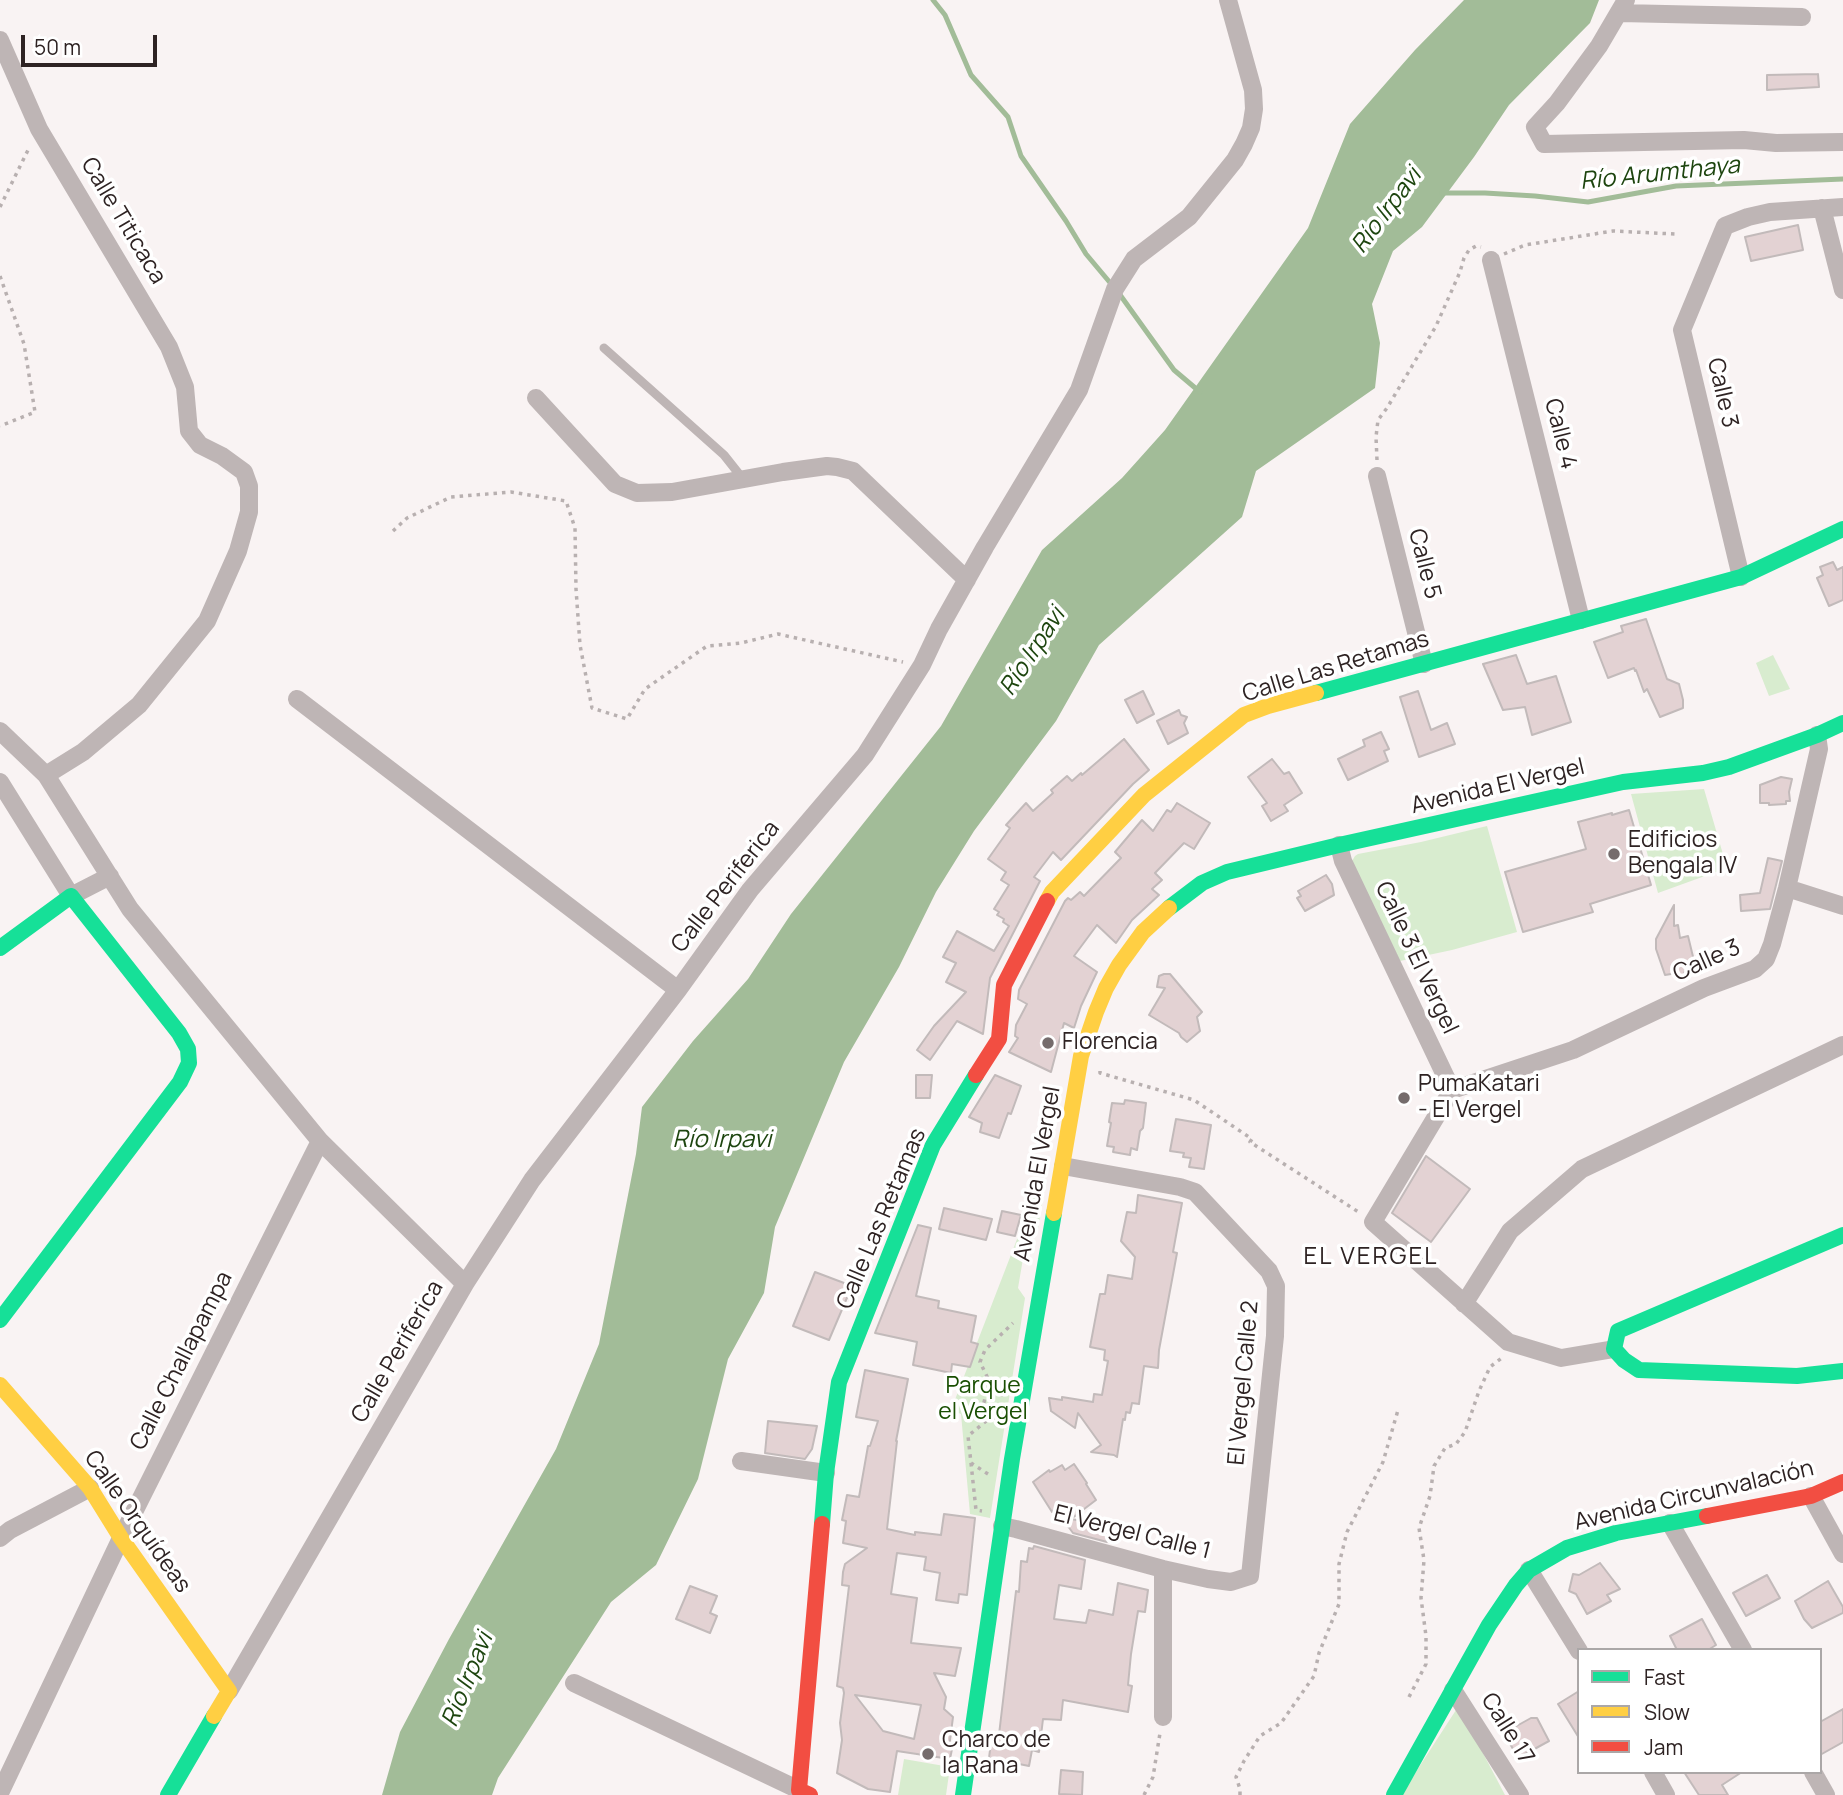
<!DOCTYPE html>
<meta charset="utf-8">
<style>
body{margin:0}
#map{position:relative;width:1843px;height:1795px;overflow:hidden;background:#f9f3f3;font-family:Manrope,sans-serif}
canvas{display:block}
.legend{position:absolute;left:1577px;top:1648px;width:245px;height:126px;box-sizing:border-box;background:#fff;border:2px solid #aba7a7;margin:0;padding:9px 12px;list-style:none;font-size:21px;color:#2e2323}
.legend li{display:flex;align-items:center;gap:14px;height:35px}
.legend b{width:35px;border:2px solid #aba7a7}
.scale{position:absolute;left:21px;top:35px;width:136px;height:32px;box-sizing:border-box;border:4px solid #2e2323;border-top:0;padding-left:9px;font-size:21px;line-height:24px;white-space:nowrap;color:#2e2323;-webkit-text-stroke:5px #fff;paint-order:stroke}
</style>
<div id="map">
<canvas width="1843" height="1795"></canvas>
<ul class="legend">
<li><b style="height:9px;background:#16e098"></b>Fast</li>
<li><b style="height:9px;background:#ffcf43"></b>Slow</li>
<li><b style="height:9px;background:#f24e42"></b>Jam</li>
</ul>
<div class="scale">50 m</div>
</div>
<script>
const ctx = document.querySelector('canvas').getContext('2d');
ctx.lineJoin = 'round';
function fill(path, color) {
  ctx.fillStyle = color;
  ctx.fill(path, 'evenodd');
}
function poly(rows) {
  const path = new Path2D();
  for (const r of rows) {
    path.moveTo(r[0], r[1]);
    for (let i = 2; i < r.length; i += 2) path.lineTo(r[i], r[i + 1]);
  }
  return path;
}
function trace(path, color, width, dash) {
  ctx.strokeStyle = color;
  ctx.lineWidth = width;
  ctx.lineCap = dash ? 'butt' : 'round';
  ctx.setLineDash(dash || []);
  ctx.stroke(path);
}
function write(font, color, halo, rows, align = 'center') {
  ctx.font = font + ' Manrope,sans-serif';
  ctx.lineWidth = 7;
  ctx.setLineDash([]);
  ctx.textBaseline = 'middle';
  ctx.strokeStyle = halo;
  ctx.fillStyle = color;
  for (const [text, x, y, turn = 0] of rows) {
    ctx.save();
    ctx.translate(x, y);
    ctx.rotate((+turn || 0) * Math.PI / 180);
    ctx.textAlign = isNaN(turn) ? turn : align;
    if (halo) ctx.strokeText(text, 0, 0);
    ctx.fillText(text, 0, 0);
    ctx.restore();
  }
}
fill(poly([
 [1773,655,1790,689,1769,696,1756,663],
 [1704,789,1727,868,1658,893,1631,794],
 [1487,826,1517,932,1452,950,1400,961,1352,861,1355,856,1358,854,1421,842],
 [1036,1190,1044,1193,1038,1228,1027,1235,1018,1288,1025,1298,990,1518,970,1514,961,1414,951,1410],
 [1456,1710,1463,1715,1505,1795,1401,1795],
 [904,1759,950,1767,946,1795,898,1795]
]), '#d8eccf');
fill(poly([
 [1464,0,1599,0,1590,23,1509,105,1474,157,1422,227,1393,251,1372,304,1380,343,1375,388,1256,471,1242,517,1099,645,1056,721,974,831,936,892,899,967,844,1062,775,1227,764,1293,728,1359,698,1479,656,1565,611,1602,498,1778,492,1795,382,1795,400,1732,449,1639,556,1449,599,1344,636,1154,642,1107,693,1041,748,979,791,914,941,726,1042,550,1122,478,1165,430,1308,228,1350,124,1415,50]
]), '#a2bc98');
trace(poly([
 [933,0,945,15,971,75,1008,117,1021,156,1066,221,1086,254,1112,285],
 [1442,193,1485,193,1535,196,1588,202,1676,186,1843,179],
 [1118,292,1174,370,1200,392]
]), '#a2bc98', 5);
const building = poly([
 [1818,74,1819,87,1767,90,1767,75,1818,74],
 [1798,225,1803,250,1751,261,1745,237,1798,225],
 [1833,562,1837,570,1843,567,1843,600,1829,606,1817,578,1823,575,1820,567,1833,562],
 [1646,619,1667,679,1679,684,1683,700,1683,708,1660,717,1647,689,1644,692,1636,670,1635,671,1634,668,1608,678,1594,642,1623,632,1621,626,1646,619],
 [1516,655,1527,684,1556,676,1571,722,1532,735,1525,707,1503,710,1483,664,1516,655],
 [1143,691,1154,714,1137,723,1125,700,1143,691],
 [1418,691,1431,730,1447,723,1455,744,1419,757,1400,697,1418,691],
 [1179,710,1181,715,1187,717,1184,723,1188,733,1168,744,1157,721,1179,710],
 [1381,732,1389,749,1384,751,1388,761,1348,780,1338,759,1365,746,1363,740,1381,732],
 [1124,739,1149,770,1133,784,1061,860,1053,852,1034,877,1040,881,990,978,983,1034,957,1021,930,1060,917,1050,934,1026,966,992,946,982,956,963,943,957,957,931,994,951,1009,926,1003,922,1004,919,997,915,999,912,994,909,1009,885,1001,880,1006,872,988,859,1010,828,1006,825,1026,803,1033,811,1053,793,1051,790,1067,776,1072,781,1081,773,1082,775,1124,739],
 [1272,759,1284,774,1289,772,1302,793,1284,805,1288,811,1271,821,1262,806,1267,803,1248,777,1272,759],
 [1781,777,1792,779,1789,792,1790,801,1786,801,1786,804,1769,805,1769,803,1760,803,1760,785,1781,777],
 [1177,803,1210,823,1194,849,1184,843,1155,873,1162,880,1152,889,1159,895,1132,920,1116,943,1097,925,1074,956,1097,972,1081,1006,1074,1028,1064,1023,1051,1072,1009,1052,1018,1038,1015,1036,1016,1025,1027,1004,1018,999,1019,990,1065,901,1068,898,1071,900,1080,892,1084,896,1121,858,1115,852,1142,820,1153,831,1167,810,1171,812,1177,803],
 [1629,810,1651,885,1590,904,1593,912,1523,932,1505,872,1586,849,1578,822,1612,813,1612,815,1629,810],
 [1768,858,1782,861,1770,909,1741,911,1740,895,1760,893,1768,858],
 [1326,875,1332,884,1334,895,1305,911,1297,898,1301,896,1298,891,1326,875],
 [1674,905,1674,926,1678,925,1680,938,1688,936,1696,969,1685,971,1683,976,1677,973,1665,975,1656,949,1656,939,1674,905],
 [1164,974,1170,974,1202,1012,1197,1017,1200,1031,1187,1042,1181,1037,1179,1033,1149,1015,1165,988,1157,987,1159,976,1164,974],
 [916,1075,932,1075,930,1098,916,1098,916,1075],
 [995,1075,1021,1086,1011,1114,1008,1113,999,1138,980,1132,982,1123,969,1117,995,1075],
 [1125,1100,1146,1103,1143,1128,1140,1131,1137,1150,1131,1148,1130,1155,1113,1152,1114,1147,1107,1146,1111,1123,1109,1122,1112,1103,1124,1104,1125,1100],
 [1176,1119,1211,1125,1204,1169,1189,1167,1191,1158,1183,1157,1184,1153,1170,1151,1176,1119],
 [1426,1156,1470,1189,1431,1242,1392,1213,1426,1156],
 [1138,1195,1182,1203,1173,1252,1177,1253,1159,1350,1158,1368,1144,1366,1139,1404,1132,1403,1130,1413,1126,1412,1125,1420,1123,1419,1117,1457,1114,1455,1091,1452,1101,1445,1078,1413,1075,1428,1051,1411,1049,1398,1062,1400,1062,1397,1093,1402,1094,1394,1102,1395,1108,1361,1104,1360,1105,1350,1090,1347,1100,1294,1105,1294,1108,1275,1132,1279,1135,1257,1121,1241,1127,1212,1136,1213,1138,1195],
 [944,1208,992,1219,986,1240,939,1229,944,1208],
 [1002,1211,1021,1215,1015,1236,997,1232,1002,1211],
 [918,1225,931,1228,916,1296,939,1301,938,1308,976,1316,971,1342,978,1344,970,1367,952,1364,951,1373,913,1365,917,1342,875,1333,918,1225],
 [815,1272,852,1286,829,1340,793,1326,815,1272],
 [865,1370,908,1379,896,1441,897,1441,887,1529,915,1535,915,1532,941,1535,944,1514,975,1518,967,1595,959,1594,958,1603,936,1600,940,1573,924,1570,926,1557,897,1553,891,1594,917,1598,911,1643,961,1648,955,1676,934,1673,946,1697,944,1709,953,1717,949,1748,952,1749,950,1759,897,1751,890,1792,868,1789,837,1773,842,1740,840,1723,844,1693,843,1688,837,1686,849,1586,842,1585,843,1572,845,1564,867,1548,843,1543,846,1521,842,1520,847,1495,859,1497,868,1446,870,1446,878,1421,856,1417,865,1370],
 [855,1695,921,1705,914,1739,883,1731,855,1695],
 [768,1421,817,1426,812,1449,805,1459,765,1453,768,1421],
 [1074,1464,1087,1483,1086,1484,1096,1500,1071,1519,1110,1526,1107,1542,1073,1533,1055,1509,1052,1512,1033,1482,1049,1470,1050,1472,1062,1465,1065,1470,1074,1464],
 [1034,1546,1085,1560,1081,1589,1059,1585,1054,1619,1086,1623,1089,1610,1113,1615,1118,1583,1148,1590,1145,1612,1138,1611,1131,1654,1128,1685,1132,1686,1128,1712,1063,1700,1061,1720,1043,1719,1039,1752,1032,1750,1029,1766,989,1758,991,1742,998,1743,1016,1591,1019,1592,1021,1561,1027,1562,1029,1548,1033,1549,1034,1546],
 [1600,1563,1620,1589,1607,1595,1611,1601,1587,1614,1576,1594,1569,1591,1573,1574,1579,1575,1600,1563],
 [1767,1575,1780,1598,1746,1616,1733,1593,1767,1575],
 [1828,1581,1843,1607,1843,1613,1812,1628,1804,1619,1795,1601,1828,1581],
 [690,1586,717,1596,710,1613,717,1616,710,1633,676,1619,690,1586],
 [1702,1619,1716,1645,1708,1650,1677,1650,1670,1636,1702,1619],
 [1579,1691,1579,1738,1558,1704,1579,1691],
 [1843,1709,1843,1742,1820,1755,1820,1722,1843,1709],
 [1531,1718,1537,1718,1549,1741,1518,1758,1504,1733,1531,1718],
 [1061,1770,1083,1772,1082,1795,1059,1794,1061,1770],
 [1684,1772,1742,1772,1722,1785,1728,1795,1699,1795,1684,1772]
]);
fill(building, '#e3d2d3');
trace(building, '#c2baba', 2);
trace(poly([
 [0,207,30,146],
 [1504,254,1525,245,1613,231,1675,234],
 [0,276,24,344,35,412,0,426],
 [1377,460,1376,437,1378,420,1387,408,1436,326,1460,272,1464,258,1469,250,1476,246,1481,247],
 [393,531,407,518,451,497,511,492,566,501,575,528,576,589,580,645,592,708,627,719,645,689,707,646,741,643,778,634,903,662],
 [1100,1071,1100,1073,1194,1100,1252,1139,1250,1142,1360,1213],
 [1003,1395,995,1393,980,1362,985,1350,1013,1323],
 [991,1417,983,1407,985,1398,995,1393],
 [971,1463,976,1510,982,1511],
 [988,1474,971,1463,968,1436,991,1417],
 [1409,1697,1426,1664,1426,1636,1421,1598,1424,1560,1419,1528,1430,1496,1434,1466,1445,1448,1456,1444,1465,1432,1479,1391,1490,1367,1503,1357],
 [1144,1795,1153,1777,1160,1733],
 [1240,1795,1240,1789,1236,1777,1244,1761,1260,1736,1281,1723,1314,1676,1319,1653,1339,1604,1339,1564,1347,1532,1383,1462,1398,1410]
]), '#b8b0b0', 3.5, [3.5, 5]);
trace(poly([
 [604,348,724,455,743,479]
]), '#beb5b5', 9);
trace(poly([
 [1626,0,1599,46,1557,103,1535,127,1544,144,1744,140,1776,143,1843,142],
 [1620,13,1802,17],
 [0,40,39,129,169,347,185,387,189,431,200,445,222,456,244,472,249,486,249,512,238,551,207,621,139,705,83,752,46,775],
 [1822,208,1843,290],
 [1491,260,1581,620],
 [536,398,615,484,637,493,672,492,783,472,827,466,837,467,853,471,967,580],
 [1377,476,1424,664],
 [1741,577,1682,330,1725,226,1748,217,1770,212,1843,207],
 [297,699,678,990],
 [0,731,46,775,130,909,320,1141,465,1284],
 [0,782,71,896,110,876],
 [1339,845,1343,861,1452,1090],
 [1787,888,1843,906],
 [1452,1090,1573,1050,1704,988,1755,969,1766,959,1772,944,1787,888,1819,749,1817,735],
 [1452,1090,1373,1222,1508,1342,1561,1358,1614,1349],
 [1464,1304,1510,1231,1582,1169,1843,1045],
 [741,1461,826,1473],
 [1811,1496,1843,1554],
 [1670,1523,1743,1650],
 [1002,1526,1016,1529,1163,1569,1208,1579,1231,1582,1250,1576,1275,1336,1276,1286,1269,1271,1195,1192,1180,1187,1063,1166],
 [0,1538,10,1530,90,1488],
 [1163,1569,1163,1717],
 [1529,1570,1579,1651],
 [574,1683,799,1790],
 [1453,1690,1520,1795],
 [229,1691,465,1284,532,1180,678,990,750,890,865,755,922,665,939,629,985,547,1079,390,1115,289,1134,259,1189,217,1235,160,1244,144,1251,128,1254,109,1253,90,1228,0],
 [1653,1772,1666,1795],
 [1813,1772,1826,1795],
 [0,1793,121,1538,320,1141]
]), '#beb5b5', 18);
trace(poly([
 [1316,693,1741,577,1843,529],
 [1169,908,1202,883,1227,872,1339,845,1623,782,1703,773,1729,767,1817,735,1843,723],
 [0,948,71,896,179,1033,188,1049,189,1063,180,1082,0,1320],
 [1843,1235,1618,1331,1614,1349,1624,1360,1639,1370,1797,1376,1843,1371],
 [822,1524,826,1473,839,1382,933,1145,976,1075],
 [168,1795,214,1716],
 [963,1795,1012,1459,1054,1213],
 [1394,1795,1489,1625,1516,1585,1529,1570,1567,1548,1616,1533,1707,1516]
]), '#16e098', 16);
trace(poly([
 [1047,901,1052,892,1144,795,1244,715,1268,706,1316,693],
 [1054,1213,1081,1056,1096,1012,1106,988,1119,965,1143,932,1169,908],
 [0,1385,90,1488,121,1538,229,1691,214,1716]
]), '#ffcf43', 16);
trace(poly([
 [976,1075,999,1039,1004,985,1047,901],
 [1707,1516,1811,1496,1843,1482],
 [810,1795,799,1790,822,1524]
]), '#f24e42', 16);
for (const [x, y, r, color] of [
 [1614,854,7,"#756c6c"],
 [1048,1043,7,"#756c6c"],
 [1404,1098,7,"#756c6c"],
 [928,1754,7,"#756c6c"]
]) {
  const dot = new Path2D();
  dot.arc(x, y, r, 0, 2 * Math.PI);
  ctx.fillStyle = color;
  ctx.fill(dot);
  trace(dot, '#fff', 2.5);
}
write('23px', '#2e2323', '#fff', [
 ["Calle Titicaca",123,221,59],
 ["Calle 3",1722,393,77],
 ["Calle 4",1560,434,76],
 ["Calle 5",1424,564,76],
 ["Calle Las Retamas",1336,667,-17],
 ["Avenida El Vergel",1498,787,-13],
 ["Calle Periferica",726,887,-52],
 ["Calle 3 El Vergel",1416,958,65],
 ["Calle 3",1707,961,-24],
 ["Avenida El Vergel",1038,1174,-80],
 ["Calle Las Retamas",882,1219,-67],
 ["Calle Periferica",398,1352,-60],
 ["Calle Challapampa",182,1361,-63],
 ["El Vergel Calle 2",1244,1383,-85],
 ["Avenida Circunvalación",1694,1496,-13],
 ["Calle Orquídeas",137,1522,55],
 ["El Vergel Calle 1",1132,1533,14],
 ["Calle 17",1507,1729,58]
]);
write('23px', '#2e2323', '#fff', [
 ["Edificios",1628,841],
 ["Bengala IV",1628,867],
 ["Florencia",1062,1043],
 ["PumaKatari",1418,1085],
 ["- El Vergel",1418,1111],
 ["Charco de",942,1741],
 ["la Rana",942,1767]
], 'left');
write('23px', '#194f02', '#fff', [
 ["Parque",983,1387],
 ["el Vergel",983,1413]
]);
write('italic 24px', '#1d450f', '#fff', [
 ["Río Arumthaya",1660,174,-6],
 ["Río Irpavi",1387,211,-53],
 ["Río Irpavi",1033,652,-57],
 ["Río Irpavi",722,1140],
 ["Río Irpavi",468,1680,-68]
]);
ctx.letterSpacing = '2px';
write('24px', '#2e2323', '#fff', [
 ["EL VERGEL",1371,1257]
]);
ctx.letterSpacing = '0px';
</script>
